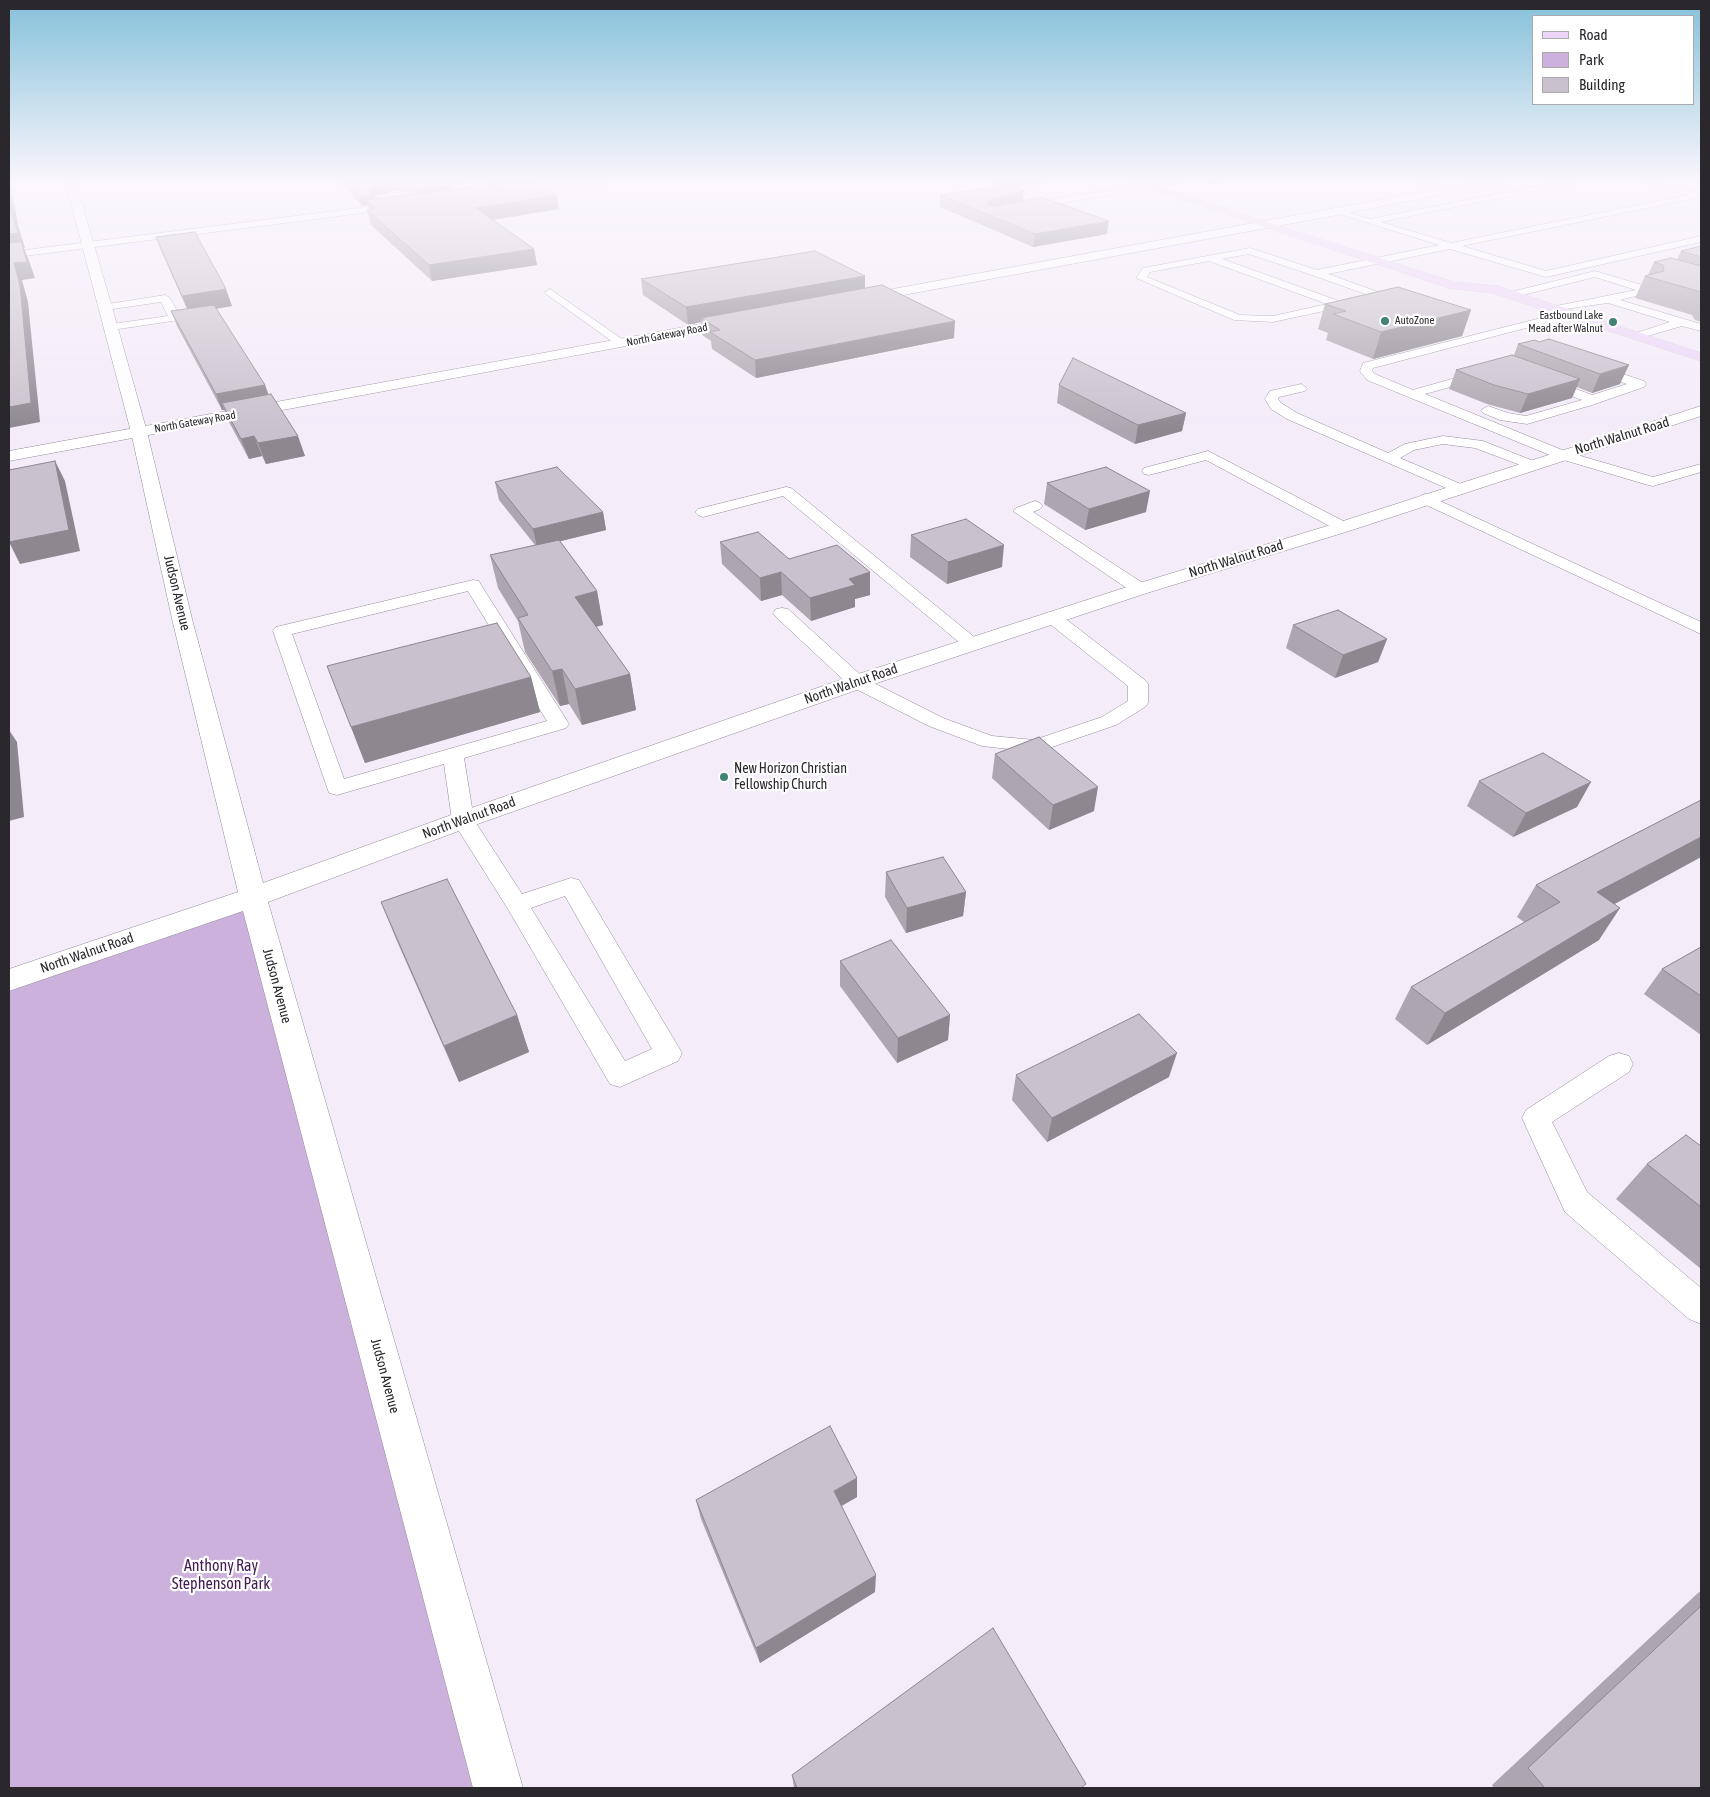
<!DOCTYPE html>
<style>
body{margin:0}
#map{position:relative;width:1710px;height:1797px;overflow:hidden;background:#f4ecf9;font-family:"Asap Condensed",sans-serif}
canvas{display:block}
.frame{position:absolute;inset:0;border:10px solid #2b282d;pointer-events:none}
.legend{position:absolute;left:1532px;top:15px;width:162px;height:90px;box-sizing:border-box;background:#fff;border:1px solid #aaa9ab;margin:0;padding:6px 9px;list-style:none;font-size:15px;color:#2b282d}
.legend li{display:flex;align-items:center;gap:10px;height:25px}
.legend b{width:25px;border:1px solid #aaa9ab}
</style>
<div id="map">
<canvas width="1710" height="1797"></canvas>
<div class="frame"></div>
<ul class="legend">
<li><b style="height:6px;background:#ecd5f8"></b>Road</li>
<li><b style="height:14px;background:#cdb1dd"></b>Park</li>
<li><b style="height:14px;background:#c9c1cd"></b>Building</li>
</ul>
</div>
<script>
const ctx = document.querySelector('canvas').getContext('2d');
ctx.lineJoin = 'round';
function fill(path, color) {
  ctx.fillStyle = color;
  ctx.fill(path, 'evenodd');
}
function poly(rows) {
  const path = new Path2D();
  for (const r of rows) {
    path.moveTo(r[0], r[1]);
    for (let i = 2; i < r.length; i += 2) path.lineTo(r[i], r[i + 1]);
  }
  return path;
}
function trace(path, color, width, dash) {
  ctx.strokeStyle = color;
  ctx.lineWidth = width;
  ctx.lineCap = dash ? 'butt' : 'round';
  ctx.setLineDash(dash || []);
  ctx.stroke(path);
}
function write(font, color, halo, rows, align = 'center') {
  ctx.font = font + ' "Asap Condensed",sans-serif';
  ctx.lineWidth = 4.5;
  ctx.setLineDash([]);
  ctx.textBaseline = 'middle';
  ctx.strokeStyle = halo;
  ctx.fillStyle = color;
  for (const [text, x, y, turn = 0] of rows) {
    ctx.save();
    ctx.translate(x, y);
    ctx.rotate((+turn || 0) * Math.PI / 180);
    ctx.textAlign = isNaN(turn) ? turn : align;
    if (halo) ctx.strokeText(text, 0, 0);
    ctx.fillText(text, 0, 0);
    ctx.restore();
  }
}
fill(poly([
 [253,897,501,1788,9,1788,9,980]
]), '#cdb1dd');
const service = poly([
 [1171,180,1188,180,1184,182,1023,210,1019,207,1023,204,1171,180],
 [1407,180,1420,180,1453,189,1449,192,1407,180],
 [1568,180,1583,180,1579,182,1381,222,1451,243,1688,195,1633,180,1646,180,1701,193,1701,197,1462,246,1546,271,1701,236,1701,242,1546,277,1450,249,1328,274,1384,294,1385,296,1380,299,1273,322,1234,320,1136,278,1143,268,1250,248,1317,270,1439,245,1333,212,1337,209,1370,219,1568,180],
 [1249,254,1312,275,1368,295,1339,301,1222,259,1249,254],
 [1209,261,1327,304,1273,316,1240,315,1147,277,1150,272,1209,261],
 [464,183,488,183,506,193,502,196,486,187,465,187,463,189,466,198,459,200,454,188,464,183],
 [394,193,410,194,424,203,420,206,405,199,394,199,382,202,379,211,373,211,372,209,375,198,394,193],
 [1595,271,1652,288,1653,290,1652,292,1620,300,1701,324,1701,331,1682,326,1637,339,1631,336,1633,334,1670,322,1608,303,1551,311,1550,309,1551,307,1636,290,1595,277,1511,298,1506,295,1507,293,1595,271],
 [550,289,625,341,627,343,625,345,617,345,546,294,545,292,550,289],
 [165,295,170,298,181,318,179,320,112,330,106,327,112,324,168,316,161,302,106,310,101,307,102,305,165,295],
 [1541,318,1545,319,1547,321,1545,323,1373,368,1372,371,1375,374,1413,390,1483,370,1487,371,1489,374,1487,377,1425,394,1567,452,1653,477,1701,464,1701,472,1653,486,1648,485,1557,458,1367,380,1360,371,1363,363,1541,318],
 [1593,364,1644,381,1646,384,1644,387,1592,405,1527,424,1500,420,1483,413,1481,410,1488,406,1508,413,1526,416,1582,400,1540,384,1538,381,1540,378,1544,377,1592,395,1627,384,1589,371,1587,368,1589,365,1593,364],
 [1301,384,1307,388,1305,391,1279,397,1278,399,1281,403,1297,413,1388,453,1405,444,1443,436,1483,441,1536,462,1538,465,1536,468,1531,469,1475,448,1443,444,1414,450,1400,458,1463,485,1465,488,1463,491,1458,492,1453,491,1287,419,1271,409,1265,399,1270,391,1301,384],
 [1208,451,1349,524,1351,527,1349,530,1343,532,1337,530,1206,460,1149,475,1144,474,1142,471,1144,468,1208,451],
 [786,487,791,488,978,640,981,644,978,648,972,649,966,648,783,496,703,517,698,515,695,512,698,509,786,487],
 [1425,494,1701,622,1701,634,1420,502,1417,499,1420,496,1425,494],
 [1035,501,1040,503,1043,506,1040,509,1033,512,1146,585,1149,589,1146,593,1134,593,1013,511,1016,508,1035,501],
 [473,580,479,581,481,585,569,724,566,728,464,758,474,820,522,894,571,878,579,880,682,1053,678,1061,620,1087,610,1084,508,909,452,820,444,764,337,795,329,793,273,631,276,627,473,580],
 [468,591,547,721,344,779,292,634,468,591],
 [565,896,652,1049,625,1061,531,908,565,896],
 [782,608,788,609,864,678,943,718,992,736,1034,740,1102,717,1128,701,1128,686,1046,621,1043,617,1046,613,1052,612,1058,613,1145,680,1148,684,1148,703,1145,707,1116,725,1043,750,1036,752,982,746,929,726,850,686,776,617,773,613,776,609,782,608],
 [1619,1053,1629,1056,1633,1064,1629,1072,1552,1122,1587,1192,1701,1288,1701,1324,1689,1319,1565,1212,1522,1118,1526,1110,1609,1056,1619,1053]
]);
const minor = poly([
 [585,180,611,180,606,183,508,195,503,192,508,189,585,180],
 [1489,180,1507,180,1502,183,1337,215,860,303,854,299,860,295,1489,180],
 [406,202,410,203,410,207,9,258,9,252,406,202],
 [739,317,744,318,745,321,744,324,9,461,9,451,739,317]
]);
const tertiary = poly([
 [65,180,75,180,112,307,147,432,193,623,263,883,454,814,849,677,1133,585,1337,523,1701,406,1701,416,1349,531,1147,593,865,687,472,826,268,902,523,1788,473,1788,243,911,9,991,9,969,238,892,173,623,131,432,65,180]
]);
const primary = poly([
 [1123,180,1137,180,1454,282,1498,286,1701,353,1701,361,1492,293,1449,288,1123,180]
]);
trace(service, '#948c98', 1);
trace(minor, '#948c98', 1);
trace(tertiary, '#948c98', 1);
trace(primary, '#d0d0d1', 1);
fill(service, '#fff');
fill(minor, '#fff');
fill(tertiary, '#fff');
fill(primary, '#ecd5f8');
fill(poly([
 [339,180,520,180,520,181,559,209,493,220,534,249,537,265,432,281,371,225,367,210,369,210,368,205,362,206],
 [464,181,488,181,494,185,454,189,453,187],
 [394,191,410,192,414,194,373,199,375,196],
 [982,180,1064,180,1014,187,1023,201,1107,234,1033,247,940,207,940,195,1000,187],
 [1199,180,1239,180,1213,184],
 [156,237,232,306,216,309,265,385,268,394,305,456,266,464,262,456,249,459,229,422,224,410,222,410,177,326,171,311,187,309,162,253],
 [1701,246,1701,322,1695,320,1692,315,1635,298,1645,276,1648,275,1654,262,1677,260,1681,251],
 [865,276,865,288,954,338,756,378,712,349,711,341,702,335,701,322,688,325,643,295,641,279],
 [1325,304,1471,310,1462,336,1373,359,1326,340,1328,333,1318,329],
 [1535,340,1620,384,1592,393,1577,387,1572,398,1520,413,1487,404,1449,389,1456,370,1514,355,1518,344],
 [1059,385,1186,413,1182,431,1135,444,1057,403],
 [495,482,603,512,606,530,560,541,597,591,603,625,596,627,630,674,636,710,582,725,569,704,560,706,525,652,518,621,498,588,490,555,535,545,499,500],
 [1047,483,1146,512,1085,530,1044,504],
 [911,535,1002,567,947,584,910,557],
 [720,542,789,559,870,595,855,599,855,607,811,621,782,595,761,601,722,564],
 [1293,625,1387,639,1378,662,1335,678,1286,648],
 [327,666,531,677,540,712,365,763],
 [995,754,1094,811,1049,830,992,778],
 [1479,781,1577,807,1513,837,1467,806],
 [1701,800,1701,857,1615,904,1599,940,1427,1045,1395,1019,1411,987,1524,922,1517,917,1536,885],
 [886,872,966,892,963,916,906,933,885,897],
 [381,902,517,1015,529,1052,459,1082,396,939],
 [1701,947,1701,1035,1644,994,1662,969],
 [840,961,950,1015,948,1040,897,1063,840,986],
 [1016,1075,1169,1077,1047,1142,1012,1100],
 [1701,1146,1701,1269,1616,1199,1647,1164],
 [857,1497,842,1506,875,1592,760,1663,701,1519,696,1500],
 [1701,1591,1701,1788,1494,1788,1492,1785,1698,1593],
 [792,1775,1082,1788,794,1788]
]), '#ada6b0');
fill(poly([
 [9,180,10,180,18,225,25,248,24,248,28,258,35,278,22,280,28,302,40,422,9,428,9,234,11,211,9,197],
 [451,180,464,180,464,181,453,187,455,194,421,199,419,189],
 [500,180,520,180,521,186,502,189],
 [1004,180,1064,180,1004,188],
 [1214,180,1239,180,1213,184],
 [391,181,394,191,375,196,371,205,366,200,368,205,362,206,360,196,372,186],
 [1024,190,1023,202,987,213,987,216,988,201],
 [557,195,559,209,479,222,476,208],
 [1109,221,1107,234,1033,247,1035,234],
 [534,249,537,265,432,281,429,265],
 [865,276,865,292,701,318,701,322,688,325,686,307],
 [226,289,232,306,189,313,182,296],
 [1471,310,1462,336,1373,359,1381,332],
 [955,321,954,338,756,378,755,360],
 [1629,365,1620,384,1592,393,1600,374],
 [1580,379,1572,398,1520,413,1528,394],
 [265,385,271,401,222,403,224,410,222,410,216,394],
 [1186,413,1182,431,1135,444,1138,425],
 [254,436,262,456,249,459,241,439],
 [298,436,305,456,266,464,258,443],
 [55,461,65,481,80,551,20,564,9,542],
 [1150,491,1146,512,1085,530,1089,509],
 [603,512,606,530,537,547,533,529],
 [1004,545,1002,567,947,584,948,562],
 [781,572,782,595,761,601,760,578],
 [870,572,870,595,855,599,855,607,811,621,810,598,849,579],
 [597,591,603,625,581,630,575,597],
 [1387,639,1378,662,1335,678,1343,655],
 [562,669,569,704,560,706,552,671],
 [630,674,636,710,582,725,575,689],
 [531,677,540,712,365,763,351,727],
 [9,730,17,742,24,817,9,821],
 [1591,782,1577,807,1513,837,1526,813],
 [1098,787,1094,811,1049,830,1053,805],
 [1701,837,1701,857,1577,924,1597,892],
 [966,892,963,916,906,933,907,908],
 [1620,908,1599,940,1427,1045,1445,1013],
 [517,1015,529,1052,459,1082,444,1046],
 [950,1015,948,1040,897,1063,898,1038],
 [1177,1053,1169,1077,1047,1142,1052,1118],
 [857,1478,857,1497,835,1509,834,1491],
 [876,1575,875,1592,760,1663,756,1648]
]), '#8d8790');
const building = poly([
 [345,180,451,180,453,185,419,189,408,182,391,181,372,186,369,195,360,196,345,180],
 [532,180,557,195,476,208,534,249,429,265,367,210,375,209,366,200,532,180],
 [1010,185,1024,190,988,201,988,204,993,207,1041,197,1109,221,1035,234,940,195,1010,185],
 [9,197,11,211,18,233,9,234,9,197],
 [195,232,226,289,182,296,156,237,195,232],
 [21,242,27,262,14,263,20,285,31,403,9,407,9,243,21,242],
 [1701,246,1701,257,1681,251,1701,246],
 [815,251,865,276,686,307,641,279,815,251],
 [1671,258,1701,266,1701,292,1645,276,1664,271,1663,265,1654,262,1671,258],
 [882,285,955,321,755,360,710,332,720,330,701,318,882,285],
 [1398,287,1471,310,1381,332,1333,314,1346,311,1325,304,1398,287],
 [214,305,265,385,216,394,171,311,214,305],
 [1549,339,1629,365,1600,374,1518,344,1535,340,1539,342,1549,339],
 [1512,355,1580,379,1528,394,1494,385,1456,370,1512,355],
 [1073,358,1186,413,1138,425,1059,385,1073,358],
 [271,394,298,436,258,443,254,436,241,439,222,403,271,394],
 [55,461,69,530,9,542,9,470,55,461],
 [557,467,603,512,533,529,495,482,557,467],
 [1106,467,1150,491,1089,509,1047,483,1106,467],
 [966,519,1004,545,948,562,911,535,966,519],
 [758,532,789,559,837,545,870,572,849,579,855,585,810,598,781,572,760,578,720,542,758,532],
 [559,540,597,591,575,597,630,674,575,689,562,669,552,671,518,618,528,615,490,555,559,540],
 [1338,610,1387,639,1343,655,1293,625,1338,610],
 [497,623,531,677,351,727,327,666,497,623],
 [1039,737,1098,787,1053,805,995,754,1039,737],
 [1543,753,1591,782,1526,813,1479,781,1543,753],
 [1701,800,1701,837,1597,892,1620,908,1445,1013,1411,987,1560,902,1536,885,1701,800],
 [943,857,966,892,907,908,886,872,943,857],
 [447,879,517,1015,444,1046,381,902,447,879],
 [891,940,950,1015,898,1038,840,961,891,940],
 [1701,947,1701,996,1662,969,1701,947],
 [1139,1014,1177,1053,1052,1118,1016,1075,1139,1014],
 [1686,1135,1701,1146,1701,1207,1647,1164,1686,1135],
 [830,1426,857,1478,834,1491,876,1575,756,1648,696,1500,830,1426],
 [1701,1606,1701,1788,1545,1788,1528,1768,1701,1606],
 [993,1628,1086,1784,1081,1788,797,1788,792,1775,993,1628]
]);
fill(building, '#c9c1cd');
trace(building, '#8d8790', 1);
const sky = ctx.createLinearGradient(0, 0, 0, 431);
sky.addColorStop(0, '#85c1da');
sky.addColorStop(0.42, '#faf6fc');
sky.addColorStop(1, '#faf6fc00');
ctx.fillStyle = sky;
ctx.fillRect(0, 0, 1710, 431);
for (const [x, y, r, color] of [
 [1385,321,5,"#418375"],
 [1613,322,5,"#418375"],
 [724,777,5,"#418375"]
]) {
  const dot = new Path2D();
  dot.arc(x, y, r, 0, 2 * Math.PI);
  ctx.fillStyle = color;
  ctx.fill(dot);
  trace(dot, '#fff', 2);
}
write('11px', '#2b282d', '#fff', [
 ["Eastbound Lake",1603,316],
 ["Mead after Walnut",1603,329],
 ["AutoZone",1395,321,"left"]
], 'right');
write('11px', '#2b282d', '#fff', [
 ["North Gateway Road",667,335,-11],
 ["North Gateway Road",195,422,-10]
]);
write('14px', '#2b282d', '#fff', [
 ["North Walnut Road",1622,436,-17],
 ["North Walnut Road",1236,559,-17],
 ["Judson Avenue",177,593,77],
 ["North Walnut Road",851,684,-19],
 ["North Walnut Road",469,818,-20],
 ["North Walnut Road",87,953,-19],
 ["Judson Avenue",277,986,75],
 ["Judson Avenue",385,1376,75]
]);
write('14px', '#2b282d', '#fff', [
 ["New Horizon Christian",734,769],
 ["Fellowship Church",734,785]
], 'left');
write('16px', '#411b52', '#fff', [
 ["Anthony Ray",221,1566],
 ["Stephenson Park",221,1584]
]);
</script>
